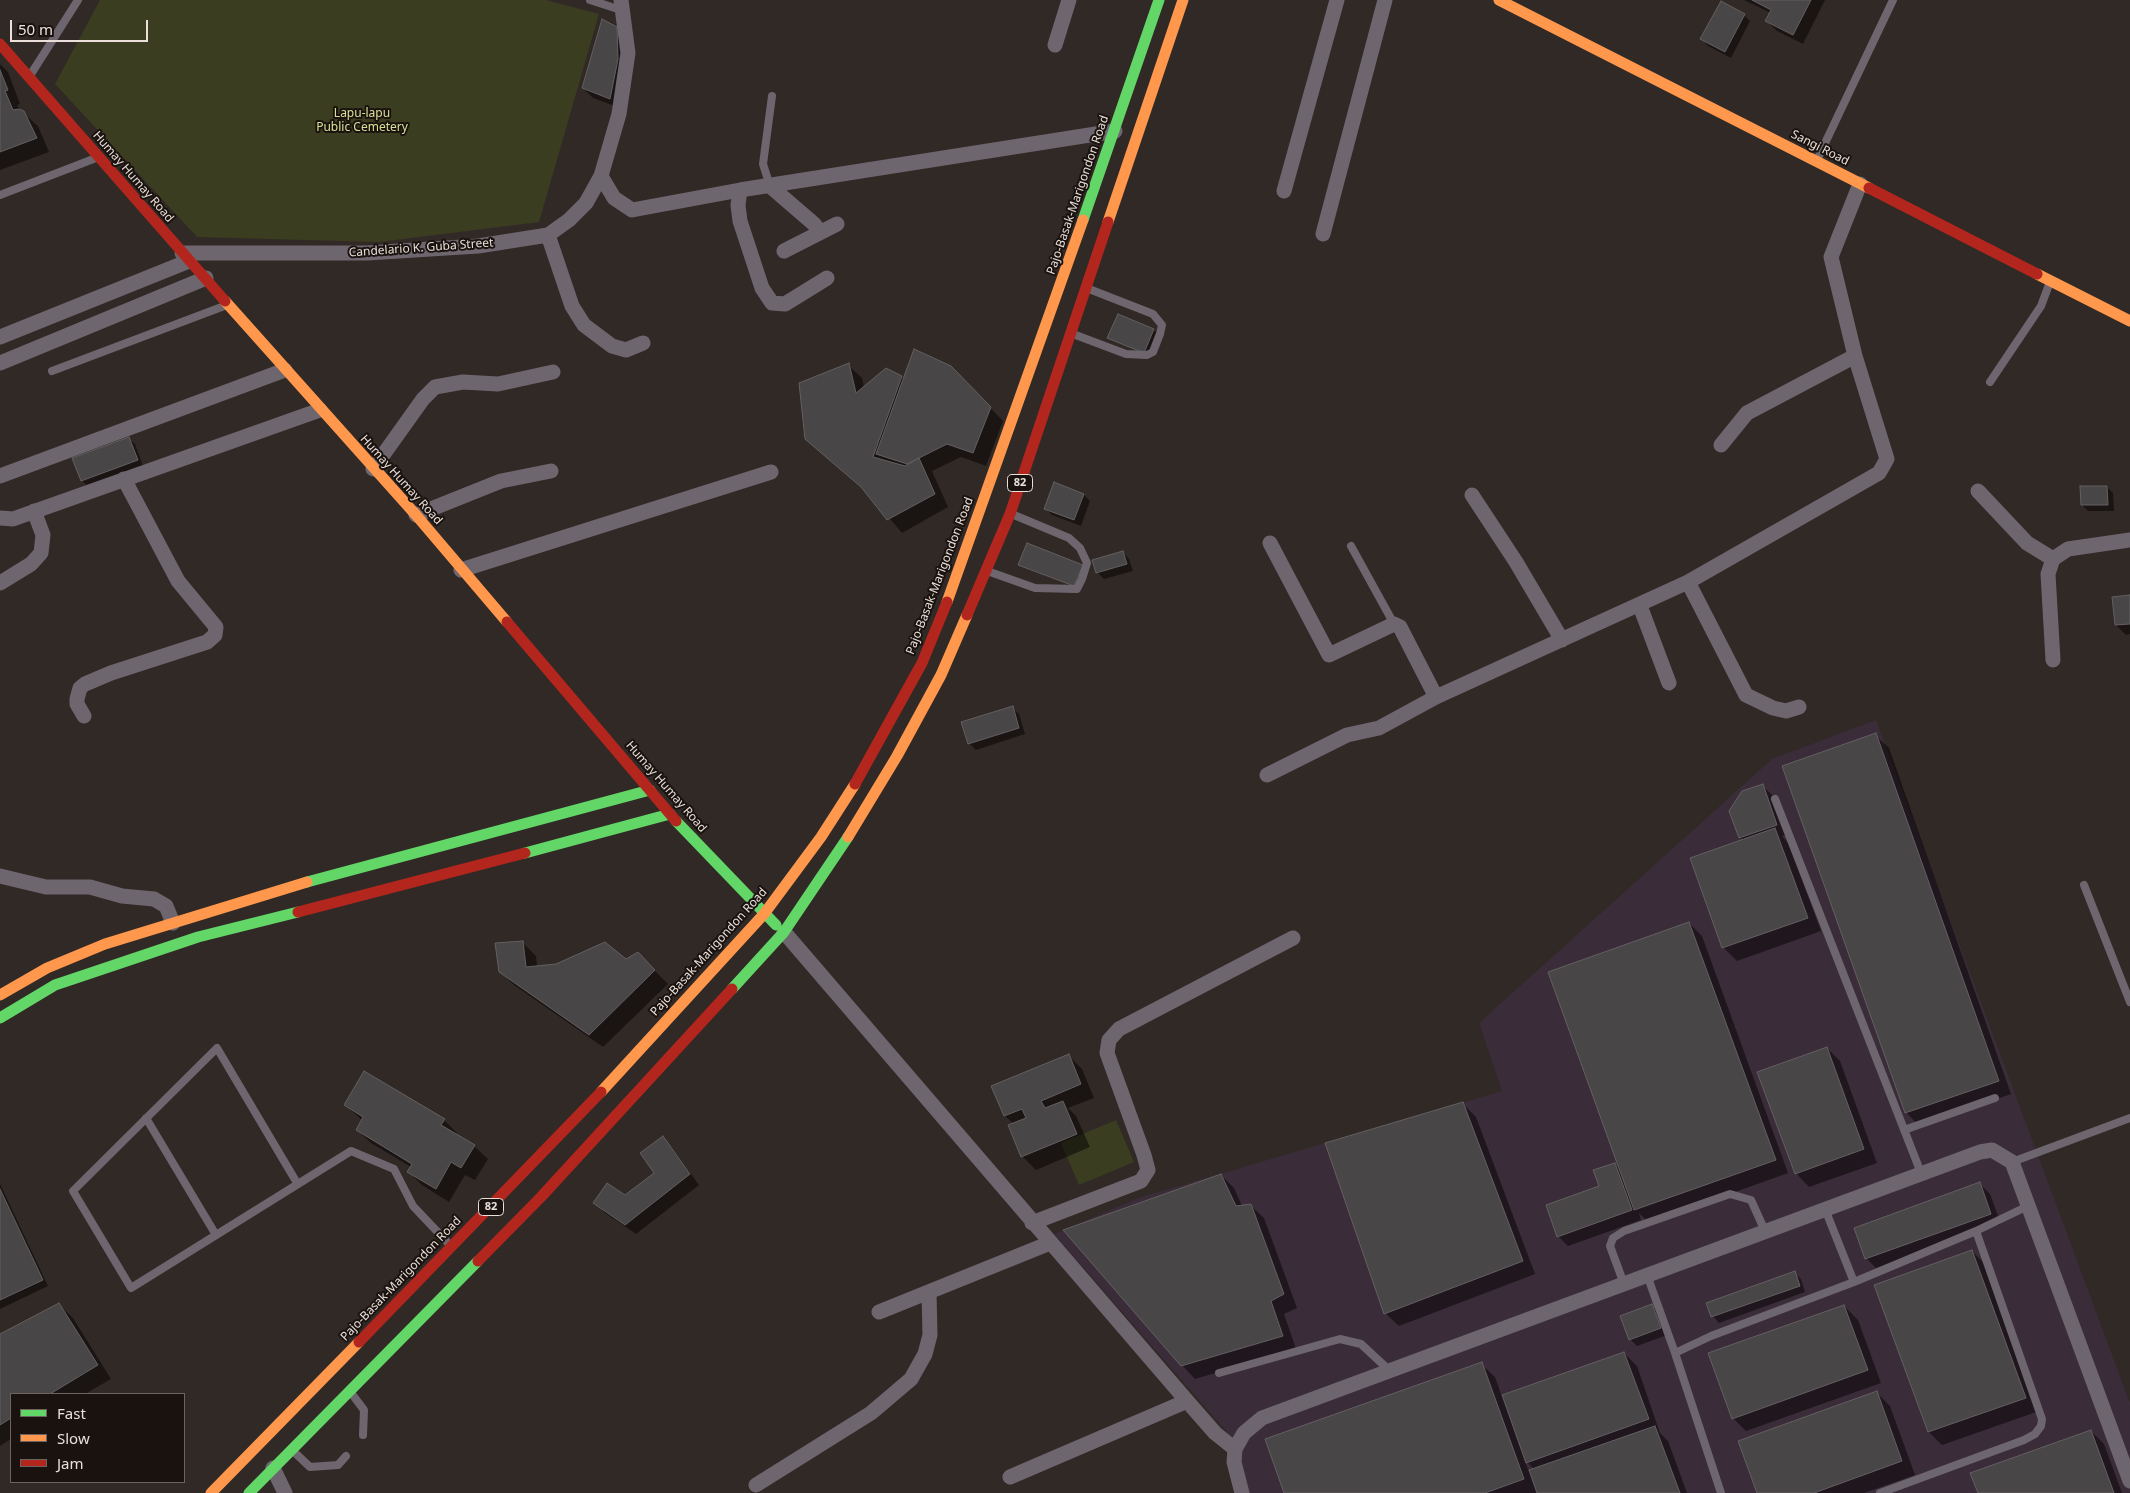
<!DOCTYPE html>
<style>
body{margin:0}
#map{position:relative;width:2130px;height:1493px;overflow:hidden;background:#312925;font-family:"Noto Sans",sans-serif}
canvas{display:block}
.legend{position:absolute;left:10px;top:1393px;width:175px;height:90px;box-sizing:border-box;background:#19120e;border:1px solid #6d645f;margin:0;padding:6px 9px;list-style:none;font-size:15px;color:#eadfd9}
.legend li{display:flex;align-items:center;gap:10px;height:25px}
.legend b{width:25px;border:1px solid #6d645f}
.scale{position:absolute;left:10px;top:20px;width:138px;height:22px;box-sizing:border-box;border:2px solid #eadfd9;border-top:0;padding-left:6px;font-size:15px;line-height:18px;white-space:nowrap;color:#eadfd9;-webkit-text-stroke:4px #19120e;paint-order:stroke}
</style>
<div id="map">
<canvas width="2130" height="1493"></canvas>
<ul class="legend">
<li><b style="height:6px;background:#63d668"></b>Fast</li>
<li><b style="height:6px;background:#ff974d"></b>Slow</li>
<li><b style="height:6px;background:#b3261e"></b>Jam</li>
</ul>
<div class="scale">50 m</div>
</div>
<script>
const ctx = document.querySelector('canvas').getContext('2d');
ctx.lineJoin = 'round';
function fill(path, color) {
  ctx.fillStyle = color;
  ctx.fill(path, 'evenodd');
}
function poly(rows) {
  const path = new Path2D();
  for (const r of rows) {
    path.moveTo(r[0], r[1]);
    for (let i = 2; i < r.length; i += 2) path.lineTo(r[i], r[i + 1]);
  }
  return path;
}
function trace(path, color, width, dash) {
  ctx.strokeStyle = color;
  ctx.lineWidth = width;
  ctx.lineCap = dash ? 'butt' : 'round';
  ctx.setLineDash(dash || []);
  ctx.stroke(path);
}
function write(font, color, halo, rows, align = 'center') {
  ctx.font = font + ' "Noto Sans",sans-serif';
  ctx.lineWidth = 4;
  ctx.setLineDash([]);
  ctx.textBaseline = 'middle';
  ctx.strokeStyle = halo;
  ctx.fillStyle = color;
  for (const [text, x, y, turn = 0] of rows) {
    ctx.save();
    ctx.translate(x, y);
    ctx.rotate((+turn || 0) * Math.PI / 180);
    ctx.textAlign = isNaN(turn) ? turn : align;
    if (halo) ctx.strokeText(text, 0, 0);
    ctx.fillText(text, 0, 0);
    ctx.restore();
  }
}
fill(poly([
 [1876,720,2130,1403,2130,1493,1238,1493,1234,1440,1054,1234,1138,1198,1502,1091,1479,1023,1772,759]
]), '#3a2c38');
fill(poly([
 [100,0,546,0,599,14,539,222,379,242,197,237,55,84],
 [1116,1120,1134,1162,1079,1185,1061,1143]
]), '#3b3d21');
fill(poly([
 [1744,0,1825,0,1803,44,1777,31,1767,21,1771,13],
 [1744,15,1750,21,1731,58,1708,46,1702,39],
 [617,28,627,38,620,108,593,98,583,88],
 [0,64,8,72,20,104,17,105,20,110,38,126,49,152,0,170],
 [1153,330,1156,332,1147,355,1109,338],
 [848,365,862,378,864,388,902,377,905,380,950,367,1003,421,986,466,961,457,932,471,948,507,902,533,867,492],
 [128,438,135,444,143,466,89,487,82,481,74,459],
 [2107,487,2113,493,2114,511,2088,511,2082,505],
 [1084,495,1090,501,1081,526,1052,515,1045,508],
 [1123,552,1129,559,1133,571,1104,579,1098,573,1094,561],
 [1020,564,1082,566,1077,588],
 [2130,597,2130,634,2126,635,2116,625],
 [1012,708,1019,714,1025,734,976,750,969,743],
 [1875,735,1889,748,2011,1094,1919,1126,1906,1112],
 [1762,785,1772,795,1786,835,1782,836,1788,843,1821,931,1737,961,1723,947,1743,841,1740,837],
 [1689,923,1702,936,1788,1173,1649,1223,1639,1213,1641,1220,1568,1246,1558,1236,1601,1187,1615,1164,1622,1171],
 [522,942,536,956,537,967,626,961,638,954,668,984,603,1047,514,985,500,972],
 [1827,1048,1840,1061,1877,1163,1809,1187,1796,1173],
 [1069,1056,1082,1069,1094,1098,1068,1108,1076,1116,1090,1147,1036,1170,1022,1156,1014,1124,1005,1116,993,1087],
 [1463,1104,1476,1117,1535,1274,1399,1326,1385,1313],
 [345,1105,444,1120,457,1133,456,1135,474,1146,488,1159,475,1180,465,1175,449,1202,422,1185,409,1172,411,1167,371,1143,357,1130,363,1121],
 [662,1138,672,1148,699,1185,636,1234,605,1213,595,1203,625,1197,656,1173],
 [1221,1175,1234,1188,1242,1206,1250,1205,1264,1218,1297,1308,1284,1314,1296,1349,1195,1379,1182,1365],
 [0,1184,48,1286,0,1309],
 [1980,1184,1990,1194,2001,1224,1876,1268,1866,1258],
 [1972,1251,1986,1265,2039,1411,1942,1445,1929,1432],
 [1794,1273,1801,1279,1805,1292,1719,1323,1713,1316],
 [59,1305,73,1318,111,1379,85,1394,11,1394,11,1439,0,1446,0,1335],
 [1652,1306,1658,1312,1667,1335,1637,1346,1630,1339],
 [1844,1306,1858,1320,1881,1383,1746,1431,1733,1418],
 [1624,1353,1637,1366,1660,1433,1668,1441,1687,1493,1285,1493,1481,1364,1495,1377,1502,1397],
 [1524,1459,1535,1470,1529,1472],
 [1877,1393,1890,1406,1915,1475,1864,1493,1759,1493],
 [2091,1431,2104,1444,2122,1493,1979,1493]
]), '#0007');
const building = poly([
 [1752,0,1811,0,1793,35,1765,21,1771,10,1752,0],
 [1721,1,1745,14,1725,52,1700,39,1721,1],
 [602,19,617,27,618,59,610,99,582,88,602,19],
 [0,70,8,90,5,91,13,110,19,109,24,111,37,138,0,152,0,70],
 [1118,314,1154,329,1144,353,1107,338,1118,314],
 [914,349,951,366,991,407,973,453,947,444,907,464,876,454,914,349],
 [849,363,856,393,886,368,902,376,873,457,905,466,919,458,935,494,887,520,861,487,805,439,799,383,849,363],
 [129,437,138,460,81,481,72,458,129,437],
 [1054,482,1084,494,1074,520,1044,509,1054,482],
 [2080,486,2107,486,2108,505,2081,505,2080,486],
 [1027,543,1083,565,1074,586,1018,565,1027,543],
 [1123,551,1127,564,1096,573,1092,560,1123,551],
 [2130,595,2130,624,2115,625,2112,597,2130,595],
 [1013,706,1019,728,968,744,961,722,1013,706],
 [1876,733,1999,1081,1905,1113,1782,766,1876,733],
 [1763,784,1777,825,1739,838,1729,811,1742,791,1763,784],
 [1775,828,1808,918,1722,948,1690,858,1775,828],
 [1689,922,1776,1160,1634,1210,1548,972,1689,922],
 [523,941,526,967,556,964,605,942,626,959,638,952,655,970,589,1035,499,972,495,943,523,941],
 [1827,1047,1864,1149,1795,1174,1757,1072,1827,1047],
 [1069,1054,1081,1084,1041,1101,1045,1108,1063,1101,1077,1134,1021,1157,1008,1125,1026,1118,1022,1109,1004,1116,991,1086,1069,1054],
 [364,1071,445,1119,441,1125,475,1145,461,1168,451,1162,436,1189,407,1172,412,1164,356,1130,363,1117,344,1105,364,1071],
 [1463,1102,1523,1261,1384,1314,1325,1143,1463,1102],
 [663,1136,690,1174,625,1225,593,1203,607,1183,625,1195,654,1173,640,1153,663,1136],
 [1615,1163,1632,1210,1557,1237,1546,1205,1599,1186,1593,1170,1615,1163],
 [1221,1174,1236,1206,1251,1204,1284,1294,1271,1301,1283,1336,1181,1366,1063,1230,1221,1174],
 [1980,1182,1991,1214,1865,1259,1854,1228,1980,1182],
 [0,1189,43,1280,0,1300,0,1189],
 [1972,1250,2026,1398,1928,1432,1874,1285,1972,1250],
 [1795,1271,1800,1286,1711,1317,1706,1303,1795,1271],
 [59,1303,98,1365,50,1394,11,1394,11,1418,0,1425,0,1334,59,1303],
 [1652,1304,1661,1328,1629,1340,1620,1316,1652,1304],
 [1844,1305,1868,1370,1732,1419,1708,1353,1844,1305],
 [1624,1352,1649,1419,1526,1463,1502,1395,1624,1352],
 [1482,1362,1524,1479,1485,1493,1284,1493,1265,1439,1482,1362],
 [1877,1391,1902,1461,1814,1493,1757,1493,1738,1441,1877,1391],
 [1655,1426,1680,1493,1537,1493,1529,1470,1655,1426],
 [2091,1430,2114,1493,1978,1493,1970,1473,2091,1430]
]);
fill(building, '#494647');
trace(building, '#645f62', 1);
trace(poly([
 [590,0,624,11],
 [31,74,78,0],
 [1817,160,1893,0],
 [770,186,763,164,772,96],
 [0,195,96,158],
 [1073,334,1126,354,1147,355,1153,352,1160,334,1162,325,1153,314,1089,289],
 [52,371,227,305],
 [1990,382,2041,306,2050,282],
 [1351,546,1394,624],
 [990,572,1035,588,1077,589,1082,579,1087,563,1080,548,1069,538,1014,515],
 [1775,799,1921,1173],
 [2084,885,2130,1002],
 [146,1118,216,1235],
 [1904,1130,1995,1098],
 [2012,1162,2130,1118],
 [297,1183,217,1048,73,1191,131,1288,351,1151,394,1169,413,1206,449,1244],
 [1825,1209,1854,1282,1976,1231,2042,1419,2041,1426,2035,1434,2024,1440,1880,1493],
 [1976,1231,2028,1206],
 [1647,1275,1675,1353],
 [1624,1284,1610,1246,1613,1238,1624,1231,1730,1194,1751,1200,1765,1231],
 [1219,1373,1340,1339,1361,1344,1390,1371],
 [352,1394,364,1410,363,1435],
 [293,1451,310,1467,338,1465,346,1456],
 [1721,1493,1675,1353,1711,1336,1854,1282]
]), '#6d666f', 8);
trace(poly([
 [1055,45,1069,0],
 [601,176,614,198,632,210,740,190,1115,131],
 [770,186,814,224,820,232],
 [740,190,738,205,740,221,762,288,772,303,785,304,827,278],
 [1284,191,1337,0],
 [1323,234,1385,0],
 [548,235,572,306,584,325,612,346,626,350,643,343],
 [784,251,837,224],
 [182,253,367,253,478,246,548,235,569,220,586,203,601,176,619,114,628,53,621,0],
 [0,337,189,261],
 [0,363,206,278],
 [1721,445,1747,413,1855,356],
 [373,469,423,399,435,387,463,382,498,384,553,372],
 [0,476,285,370],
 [1978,491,2027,543,2053,559],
 [1472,495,1516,562,1562,640],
 [416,515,501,481,551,471],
 [0,518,13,519,320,410],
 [1270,543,1329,655,1394,624,1400,627,1436,697],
 [461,570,771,472],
 [1688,582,1746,695,1773,708,1786,711,1799,707],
 [0,583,31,564,41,553,43,535,34,511],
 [1640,606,1669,683],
 [2053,660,2048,574,2053,559,2068,549,2130,540],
 [84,716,77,704,77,699,80,688,85,684,111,673,207,642,215,635,216,627,178,581,124,479],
 [1267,775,1347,735,1379,728,1436,697,1688,582,1879,473,1887,459,1855,356,1831,257,1860,184],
 [0,876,46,887,90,887,122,896,154,899,166,906,173,923],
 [784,932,1187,1401,1215,1433,1235,1449],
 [1032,1223,1141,1181,1148,1170,1144,1155,1107,1053,1109,1040,1119,1029,1293,938],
 [879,1312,1050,1243],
 [273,1468,285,1493],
 [1010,1477,1187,1401],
 [756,1485,871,1413,911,1379,925,1354,930,1335,929,1292],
 [1242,1493,1234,1462,1235,1449,1244,1433,1262,1418,1980,1152,1992,1150,2012,1162,2130,1481]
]), '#6d666f', 15);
trace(poly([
 [1083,220,1159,0],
 [676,821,776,925],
 [525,853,670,814],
 [307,882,650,790],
 [732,989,784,932,848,837],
 [0,1018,55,985,198,937,298,912],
 [249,1493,478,1261]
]), '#63d668', 11);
trace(poly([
 [1499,0,1869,188],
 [1108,222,1183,0],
 [2037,274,2130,321],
 [225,301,416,515,507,622],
 [947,602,1083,220],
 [848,837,897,756,941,675,967,615],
 [0,995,47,968,105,944,307,882],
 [601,1092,764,914,821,837,855,784],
 [211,1493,359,1342]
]), '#ff974d', 11);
trace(poly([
 [0,44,225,301],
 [1869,188,2037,274],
 [967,615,1010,514,1108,222],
 [507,622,676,821],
 [855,784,922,663,947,602],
 [298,912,525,853],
 [478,1261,541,1197,732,989],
 [359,1342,601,1092]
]), '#b3261e', 11);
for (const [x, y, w] of [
 [1020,483,25],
 [491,1207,25]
]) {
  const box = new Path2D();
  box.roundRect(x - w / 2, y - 8.5, w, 17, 4);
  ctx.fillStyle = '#19120e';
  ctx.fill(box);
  trace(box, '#eadfd9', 1);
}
write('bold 11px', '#eadfd9', null, [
 ["82",1020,483],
 ["82",491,1207]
]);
write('12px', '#d8e097', '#19120e', [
 ["Lapu-lapu",362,114],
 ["Public Cemetery",362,128]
]);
write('12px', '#eadfd9', '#19120e', [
 ["Sangi Road",1820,148,27],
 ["Humay Humay Road",133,177,49],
 ["Pajo-Basak-Marigondon Road",1078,195,-71],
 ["Candelario K. Guba Street",421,248,-4],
 ["Humay Humay Road",401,480,48],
 ["Pajo-Basak-Marigondon Road",940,576,-69],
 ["Humay Humay Road",666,787,49],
 ["Pajo-Basak-Marigondon Road",709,952,-48],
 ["Pajo-Basak-Marigondon Road",401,1279,-46]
]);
</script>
